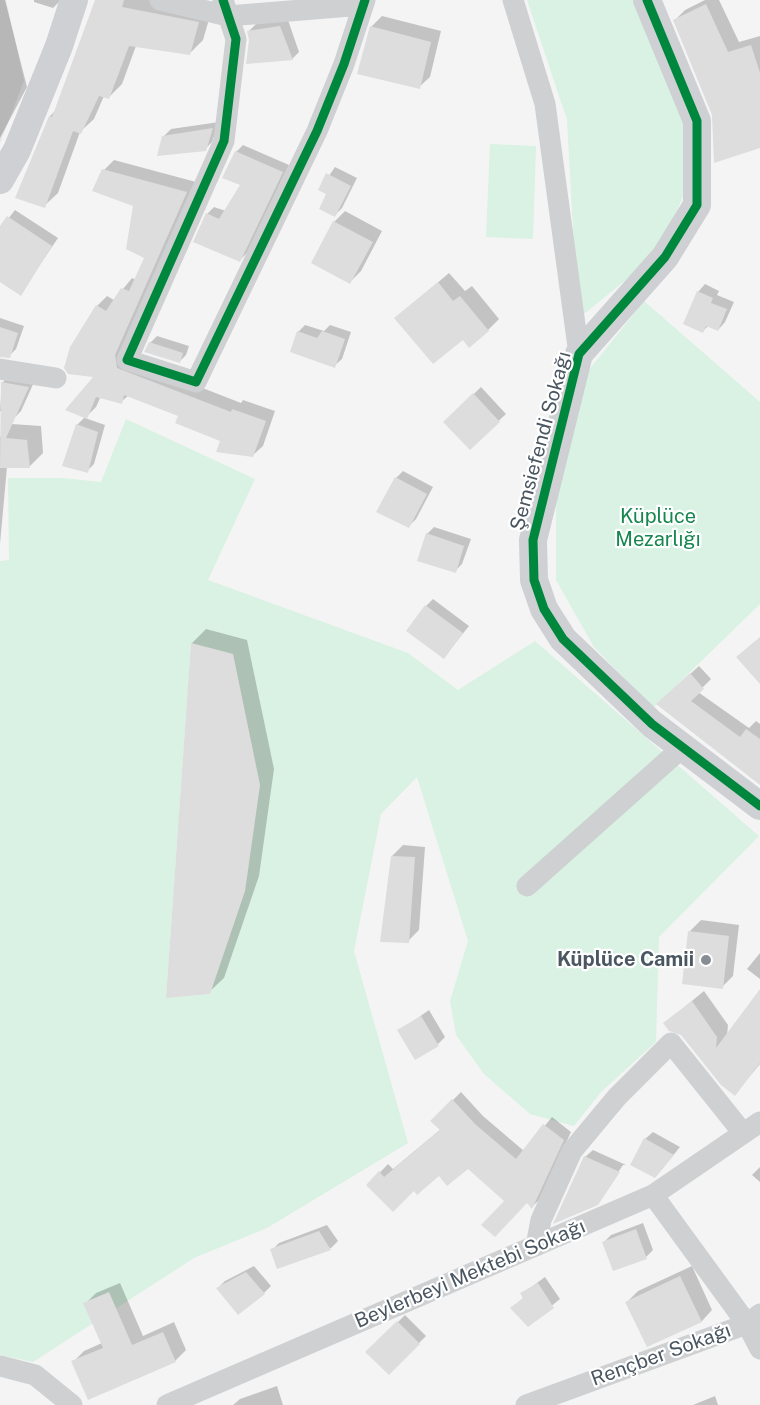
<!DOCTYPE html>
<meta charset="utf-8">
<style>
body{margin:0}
canvas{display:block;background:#f4f4f4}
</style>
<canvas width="760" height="1405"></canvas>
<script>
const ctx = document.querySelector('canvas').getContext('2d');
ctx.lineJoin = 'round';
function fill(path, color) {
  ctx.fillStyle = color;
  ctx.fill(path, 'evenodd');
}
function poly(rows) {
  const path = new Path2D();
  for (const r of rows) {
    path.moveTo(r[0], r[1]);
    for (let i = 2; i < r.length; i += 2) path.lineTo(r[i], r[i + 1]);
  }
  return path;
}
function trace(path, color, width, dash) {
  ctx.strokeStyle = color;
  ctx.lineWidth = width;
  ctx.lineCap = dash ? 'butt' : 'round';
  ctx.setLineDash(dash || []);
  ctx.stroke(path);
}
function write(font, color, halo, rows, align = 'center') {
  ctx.font = font + ' "Public Sans",sans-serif';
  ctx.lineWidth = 4.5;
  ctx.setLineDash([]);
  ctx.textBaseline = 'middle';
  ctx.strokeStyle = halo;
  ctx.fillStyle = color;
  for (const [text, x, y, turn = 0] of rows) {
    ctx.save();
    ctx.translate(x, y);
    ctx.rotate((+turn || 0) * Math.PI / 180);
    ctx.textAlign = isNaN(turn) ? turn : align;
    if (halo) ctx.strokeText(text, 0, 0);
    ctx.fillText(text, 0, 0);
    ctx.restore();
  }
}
fill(poly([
 [0,0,6,0,24,81,0,143]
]), '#e6e5e6');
fill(poly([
 [527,0,644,0,696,163,661,251,578,319,567,120],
 [490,144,536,146,533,239,486,237],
 [644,301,760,402,760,604,653,708,594,647,556,580,556,478,580,381],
 [126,419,255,479,208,580,408,653,458,690,535,641,759,836,659,937,656,1042,601,1092,574,1126,530,1114,484,1074,456,1035,450,1001,468,941,417,777,381,814,354,951,408,1143,267,1228,194,1258,33,1362,0,1355,0,561,9,560,8,478,62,478,101,482],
 [191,643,233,654,260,785,245,891,210,994,166,998]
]), '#d9f2e3');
fill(poly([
 [0,0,5,0,27,87,0,138],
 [34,0,61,0,53,8,34,2],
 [96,0,164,0,212,9,203,40,189,54,136,46,122,84,108,98,104,96,94,119,80,132,58,193,44,206,50,116,56,110],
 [705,0,719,0,739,42,760,36,760,147,714,115,675,20,685,10],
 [382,16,441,31,430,77,419,87,371,27],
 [288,20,299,52,292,59,248,32,256,24],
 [219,122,212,142,205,149,164,136,171,129],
 [243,145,289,165,247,253,240,260,207,214,214,207,226,211,242,185,236,152],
 [114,160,196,182,126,358,241,403,243,400,275,411,263,446,252,456,180,415,129,395,121,402,101,396,96,407,85,418,105,425,94,464,87,471,77,425,85,417,96,376,97,306,107,296,114,300,132,278,136,280,146,258,135,205,104,170],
 [335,167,357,178,342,208,335,215,328,194,320,189],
 [15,210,58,238,20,294,0,281,0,229],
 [345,211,382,231,361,271,350,282,313,262,334,222],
 [449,273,465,291,472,286,499,319,488,330,463,338,396,318],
 [705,284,719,291,717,295,734,302,725,322,718,330,708,326,703,331,698,292],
 [0,318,24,326,16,349,9,356,0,357],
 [305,325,324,331,330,325,351,332,342,359,334,366,298,332],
 [157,336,189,346,186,355,179,362,150,343],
 [9,376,35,380,21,411,14,418,0,411,2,383],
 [481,387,506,414,470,448,445,422],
 [12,424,41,426,43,453,29,467,7,467,0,544,0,437],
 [403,471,433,487,416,519,409,526,396,478],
 [434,527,471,539,462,564,455,571,427,534],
 [433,599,469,626,444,657,426,606],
 [206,629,247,640,274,769,259,876,224,978,209,992,192,643],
 [699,666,711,679,698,692,749,728,756,721,760,724,760,783,667,695],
 [403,845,425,847,419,930,408,941,392,856],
 [701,920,739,925,733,976,722,987,690,931],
 [760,953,760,979,747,969],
 [704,991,728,1025,727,1036,760,992,760,1064,735,1094,682,1034,665,1023],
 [429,1010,445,1037,438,1044,399,1031],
 [461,1092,483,1116,524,1151,552,1117,571,1132,540,1199,532,1207,527,1201,506,1200,468,1167,439,1174,414,1189,368,1185,388,1164,393,1169,441,1129,432,1121],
 [653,1132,680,1147,662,1169,645,1139],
 [593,1150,626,1165,623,1165,599,1200,585,1157],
 [760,1167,760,1182,752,1175],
 [643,1223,653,1250,646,1257,604,1242,611,1235],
 [327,1225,338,1241,331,1248,278,1267,272,1250,279,1243],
 [254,1266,271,1286,264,1293,218,1288,225,1281],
 [692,1266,712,1310,702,1321,647,1345,627,1302,638,1291],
 [545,1277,560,1299,528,1325,522,1294],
 [120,1283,143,1336,174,1322,186,1350,175,1361,73,1362,84,1351,102,1343,85,1304,96,1293],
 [405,1315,426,1336,389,1373,368,1352],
 [277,1386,283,1405,233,1405,240,1399],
 [715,1396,718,1405,693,1405]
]), '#0003');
fill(poly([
 [95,0,124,0,122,7,199,22,190,55,129,46,109,99,99,96,81,134,73,131,45,208,15,198,49,116,52,117],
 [706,4,728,52,751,45,760,73,760,148,714,163,712,115,673,20],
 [280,26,293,60,246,64,249,40,247,31],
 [370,26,431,42,420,89,357,74],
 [213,128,206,151,157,156,162,136],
 [235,151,283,172,240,262,193,242,206,213,219,219,240,185,222,178],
 [102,169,187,192,115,355,117,368,231,412,232,409,266,421,253,457,216,452,220,441,175,423,178,416,124,395,122,404,96,397,87,419,65,410,93,377,68,374,64,368,70,347,96,305,106,311,121,288,129,291,144,258,126,249,133,206,92,191],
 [326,173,351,186,335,217,319,209,326,194,318,190],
 [7,216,52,246,21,296,0,282,0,226],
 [333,221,373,242,350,284,311,263],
 [438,282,453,301,460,296,489,331,469,348,463,340,433,364,394,318],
 [697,291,713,298,711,303,727,309,718,331,706,326,703,333,683,324],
 [0,327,18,333,10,358,0,357],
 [297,331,317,338,322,331,345,339,335,368,290,352],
 [149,342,183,353,180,363,144,352],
 [1,382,29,387,6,438,27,440,30,468,0,468],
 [473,393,500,422,470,450,443,422],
 [76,424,98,432,88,473,62,466],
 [395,477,427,494,409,528,376,512],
 [426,533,464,546,456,573,417,561],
 [425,605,463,633,444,659,406,631],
 [760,637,760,684,736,657],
 [191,643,233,654,260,785,245,891,210,994,166,998],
 [690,673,704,689,691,701,740,737,746,729,760,739,760,785,656,704],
 [391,856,415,857,409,943,380,942],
 [688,931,729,936,723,989,682,984],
 [760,989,760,1063,735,1096,721,1085,681,1035,669,1031,663,1023,692,1001,717,1037,716,1048],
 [421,1016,439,1046,415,1060,397,1030],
 [452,1099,475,1124,516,1159,543,1124,564,1140,532,1209,527,1203,495,1237,481,1225,504,1201,468,1169,447,1186,439,1176,417,1195,414,1191,393,1212,366,1185,379,1171,384,1177,440,1130,430,1121],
 [644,1138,674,1155,655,1178,630,1165],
 [584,1156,620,1172,598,1205,553,1224],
 [636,1229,647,1259,613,1271,602,1242],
 [319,1231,331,1250,277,1269,270,1249],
 [246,1272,265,1294,238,1315,216,1288],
 [680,1276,702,1322,647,1347,625,1302],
 [538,1283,554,1308,528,1327,510,1308,523,1298,520,1293],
 [109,1292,132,1345,163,1332,176,1362,88,1400,71,1361,103,1348,83,1303],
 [397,1321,420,1344,389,1375,365,1352]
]), '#ddddde');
trace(poly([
 [160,0,228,16,363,5],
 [223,0,236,39,224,141,127,360,196,382,317,131,344,64,365,0],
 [513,0,545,104,579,354],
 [0,369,56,378],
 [527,886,683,747],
 [653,1195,747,1324,760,1349],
 [536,1246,541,1220,572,1151,617,1097,671,1043,743,1133],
 [0,1366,35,1375,72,1405],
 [167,1405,653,1195,760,1122],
 [526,1405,747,1324,760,1314]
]), '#ced0d2', 21);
trace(poly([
 [647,0,697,121,697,205,665,257,579,354,533,540,534,580,544,609,563,639,652,724,760,806],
 [0,180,17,150,59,46,74,0]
]), '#ced0d4', 28);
trace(poly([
 [223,0,236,39,224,141,127,360,196,382,317,131,344,64,365,0],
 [647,0,697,121,697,205,665,257,579,354,533,540,534,580,544,609,563,639,652,724,760,806]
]), '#00873e', 9);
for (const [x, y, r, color] of [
 [706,960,6,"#868d94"]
]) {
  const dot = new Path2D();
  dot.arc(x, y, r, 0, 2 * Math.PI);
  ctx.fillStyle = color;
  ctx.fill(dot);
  trace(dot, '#fff', 2);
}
write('20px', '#4a5661', '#fff', [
 ["Şemsiefendi Sokağı",541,441,-75],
 ["Beylerbeyi Mektebi Sokağı",470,1274,-23],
 ["Rençber Sokağı",661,1355,-20]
]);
write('20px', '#17864f', '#fff', [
 ["Küplüce",658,517],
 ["Mezarlığı",658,540]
]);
write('bold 20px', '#4a5661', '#fff', [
 ["Küplüce Camii",694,960]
], 'right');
</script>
